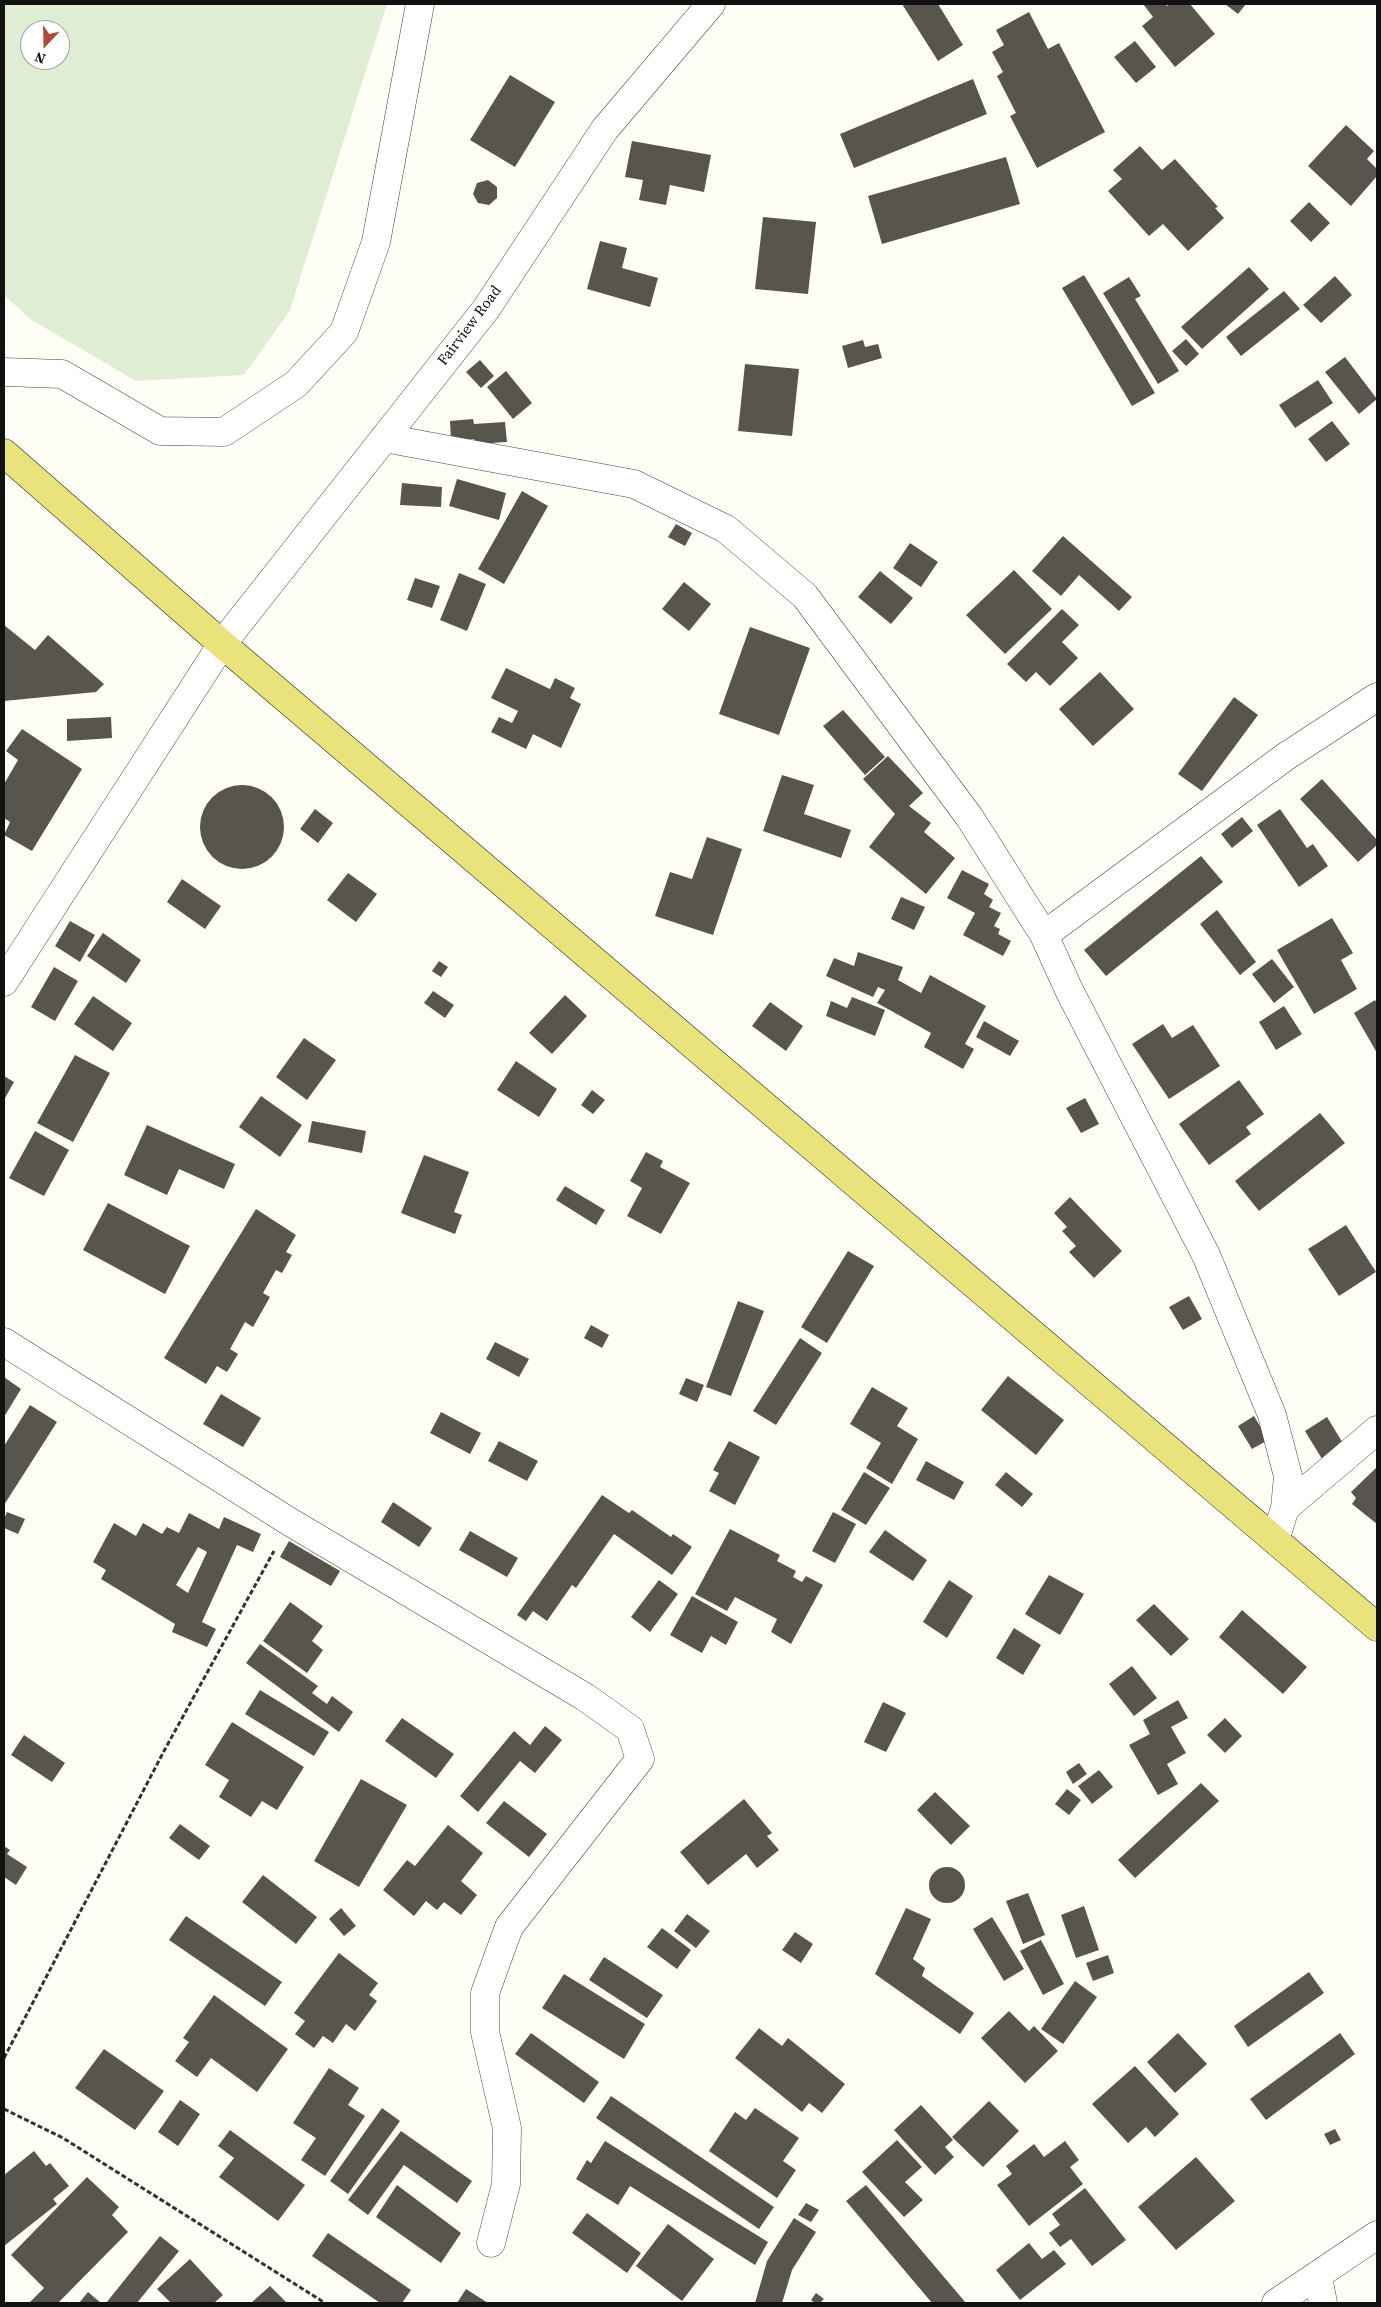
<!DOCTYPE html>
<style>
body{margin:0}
#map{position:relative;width:1381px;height:2307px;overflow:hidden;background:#fefef6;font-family:"Source Serif 4",serif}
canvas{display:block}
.frame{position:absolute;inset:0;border:5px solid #111;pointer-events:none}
.north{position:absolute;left:20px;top:20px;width:50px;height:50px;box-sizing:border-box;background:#fff;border:1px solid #a0a0a0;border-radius:50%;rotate:201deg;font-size:14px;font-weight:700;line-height:20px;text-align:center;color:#111}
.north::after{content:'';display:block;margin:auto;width:18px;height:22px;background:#b14b38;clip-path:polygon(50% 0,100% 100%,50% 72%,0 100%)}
</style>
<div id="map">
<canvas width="1381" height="2307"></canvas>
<div class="frame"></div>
<div class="north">N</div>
</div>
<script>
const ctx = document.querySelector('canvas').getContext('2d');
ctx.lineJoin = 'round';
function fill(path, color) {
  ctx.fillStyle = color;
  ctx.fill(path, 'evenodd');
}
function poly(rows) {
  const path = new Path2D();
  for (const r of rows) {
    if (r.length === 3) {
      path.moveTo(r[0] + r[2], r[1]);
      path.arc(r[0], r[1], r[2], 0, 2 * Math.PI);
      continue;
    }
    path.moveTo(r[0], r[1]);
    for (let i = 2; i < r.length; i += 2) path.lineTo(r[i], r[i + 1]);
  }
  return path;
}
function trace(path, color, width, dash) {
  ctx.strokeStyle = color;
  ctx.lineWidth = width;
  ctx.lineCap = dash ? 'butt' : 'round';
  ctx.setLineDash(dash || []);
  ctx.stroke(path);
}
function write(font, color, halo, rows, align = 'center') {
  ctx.font = font + ' "Source Serif 4",serif';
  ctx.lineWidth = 5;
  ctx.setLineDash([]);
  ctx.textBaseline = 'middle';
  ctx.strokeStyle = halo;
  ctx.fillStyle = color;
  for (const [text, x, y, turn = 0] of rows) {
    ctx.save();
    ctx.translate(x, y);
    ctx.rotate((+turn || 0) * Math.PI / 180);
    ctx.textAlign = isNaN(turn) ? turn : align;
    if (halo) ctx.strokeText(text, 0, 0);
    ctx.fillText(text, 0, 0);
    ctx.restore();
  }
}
fill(poly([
 [4,4,387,4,290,310,244,375,136,381,30,319,4,295],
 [30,30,60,30,60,60,30,60]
]), '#dfeed3');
fill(poly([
 [902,4,938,4,963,45,938,61],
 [1143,4,1165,4,1167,6,1170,4,1190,4,1215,34,1175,67,1142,26,1153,17],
 [1225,4,1246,4,1238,14],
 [1029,12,1048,49,1059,43,1105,132,1037,168,1010,116,1016,113,997,76,1003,72,992,52,1004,45,996,30],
 [1135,41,1156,67,1136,83,1114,57],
 [510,75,555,102,515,167,470,140],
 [973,79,987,114,854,168,840,134],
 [1346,125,1374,151,1367,159,1377,169,1377,176,1351,206,1308,166],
 [632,141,711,155,704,192,670,185,666,205,639,200,643,180,625,177],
 [1140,146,1162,170,1175,159,1218,207,1215,208,1224,218,1188,251,1163,224,1149,236,1108,191,1122,179,1113,170],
 [1006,157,1020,204,882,244,868,196],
 [488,180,497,187,497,198,489,205,478,203,473,194,477,183],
 [1309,202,1330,223,1311,242,1290,221],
 [763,217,816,222,808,294,755,289],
 [600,241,627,248,622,268,658,278,650,307,587,289],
 [1249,267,1269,289,1202,349,1181,327],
 [1084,275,1155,393,1132,406,1062,288],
 [1335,276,1352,295,1321,323,1303,305],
 [1129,277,1141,296,1135,299,1179,371,1158,384,1103,293],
 [1284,291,1300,309,1241,356,1226,337],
 [1186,339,1199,354,1186,366,1172,351],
 [863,340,865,347,878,344,882,358,848,368,842,346],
 [1345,357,1377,399,1359,414,1325,372],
 [480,360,494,376,481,388,466,372],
 [745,364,799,369,792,436,738,431],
 [506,371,532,403,513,419,487,387],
 [1318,380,1333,403,1295,428,1279,405],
 [473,419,474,424,505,422,507,442,475,444,474,439,451,440,450,421],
 [1332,421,1350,444,1326,462,1308,439],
 [457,479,506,493,499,520,449,506],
 [402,483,442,487,441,507,400,505],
 [522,491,548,506,504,584,478,569],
 [676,524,692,533,685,546,668,537],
 [1063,536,1132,597,1119,611,1079,575,1061,596,1032,571],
 [910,543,938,562,921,587,893,568],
 [1014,570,1052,609,1005,654,966,615],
 [880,571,913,598,891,624,858,597],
 [459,573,486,584,467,631,440,620],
 [415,578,440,586,432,608,407,600],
 [684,582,711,604,689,631,662,609],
 [1062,609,1079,625,1062,642,1078,658,1050,686,1036,672,1026,682,1007,664],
 [4,625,35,650,48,635,104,684,96,692,4,701],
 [750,627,810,648,779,735,719,714],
 [506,668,550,689,555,678,575,688,570,698,581,704,561,748,533,734,526,749,491,732,499,717,512,723,518,711,491,698],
 [1100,672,1134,709,1093,746,1059,709],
 [1234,697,1258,715,1202,791,1178,774],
 [843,710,885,757,865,775,823,726],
 [111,717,112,738,67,741,67,719],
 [22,729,82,769,32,851,4,835,10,822,4,818,4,784,18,760,6,751],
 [888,756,923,793,909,806,931,823,924,832,955,858,926,894,869,847,895,814,863,779],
 [782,775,814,785,804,814,851,830,841,858,763,831],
 [1322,779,1377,840,1377,845,1358,862,1300,799],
 [242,827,42],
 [315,809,333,823,318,843,300,829],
 [1280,809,1307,848,1313,844,1328,866,1299,887,1257,825],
 [1242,817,1253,831,1232,848,1221,834],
 [707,837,742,849,713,935,655,916,670,872,692,879],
 [1201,856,1223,882,1106,976,1084,950],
 [962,870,989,884,984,894,993,900,989,907,1001,913,994,926,1000,929,998,934,1011,941,1003,956,963,935,975,913,947,898],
 [348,873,377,894,356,922,327,900],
 [182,879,221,906,205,929,167,902],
 [901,897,925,907,914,930,891,919],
 [1217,910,1256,962,1240,975,1200,924],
 [1332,918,1353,953,1341,960,1357,989,1314,1014,1277,950],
 [70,921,95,935,80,962,55,946],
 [103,933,141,960,126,983,87,956],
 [858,952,903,967,898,980,921,993,930,975,986,1006,965,1044,974,1049,963,1069,924,1047,931,1033,877,1003,885,990,878,987,873,997,826,976,834,958,854,966],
 [1272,959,1294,987,1274,1003,1252,974],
 [439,961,448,967,441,977,432,971],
 [54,967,78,981,55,1021,31,1007],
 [433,991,454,1005,445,1018,424,1003],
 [565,995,587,1016,552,1054,529,1033],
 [93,996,132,1023,113,1051,74,1024],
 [852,997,885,1010,875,1036,826,1016,831,1001,847,1008],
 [1375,1000,1377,1004,1377,1053,1354,1013],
 [770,1002,803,1026,786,1051,752,1026],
 [1284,1006,1302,1034,1276,1050,1259,1022],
 [984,1021,1019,1041,1010,1056,976,1037],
 [1163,1024,1172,1038,1193,1025,1220,1066,1169,1099,1132,1044],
 [304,1038,336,1060,307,1100,276,1077],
 [75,1055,110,1073,73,1142,37,1123],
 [516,1061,557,1089,539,1117,497,1090],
 [4,1076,14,1082,4,1100],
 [1239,1080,1264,1114,1246,1127,1251,1134,1209,1165,1179,1124],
 [592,1090,605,1100,593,1114,581,1105],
 [261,1096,302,1125,280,1157,239,1127],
 [1085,1098,1099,1124,1081,1133,1066,1108],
 [1320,1113,1345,1143,1259,1211,1235,1181],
 [312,1121,366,1131,362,1153,308,1142],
 [147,1125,235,1164,224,1189,179,1169,167,1195,124,1175],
 [35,1131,69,1150,44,1196,9,1178],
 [646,1152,663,1161,660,1167,690,1183,661,1234,627,1216,642,1188,630,1181],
 [424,1155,469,1172,454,1212,462,1215,455,1234,401,1213],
 [565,1186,605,1210,596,1225,556,1200],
 [1070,1197,1122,1251,1094,1278,1069,1252,1076,1246,1062,1231,1067,1227,1054,1213],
 [108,1203,190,1246,165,1294,83,1250],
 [256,1209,296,1235,286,1252,292,1255,282,1273,276,1270,263,1293,270,1297,253,1327,245,1322,230,1349,238,1354,227,1372,217,1366,206,1384,164,1358],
 [1346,1225,1376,1272,1339,1296,1308,1249],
 [848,1251,874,1266,827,1343,801,1327],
 [1189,1296,1202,1319,1183,1330,1169,1307],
 [738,1301,764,1311,731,1396,706,1387],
 [591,1325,609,1335,602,1348,584,1338],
 [800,1338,822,1353,776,1425,753,1411],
 [495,1342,529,1359,519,1377,486,1359],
 [1008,1376,1064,1420,1036,1455,981,1410],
 [4,1377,21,1389,4,1417],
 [686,1378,704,1385,697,1402,679,1394],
 [872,1387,908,1408,897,1426,918,1439,892,1484,866,1468,881,1443,850,1424],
 [221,1394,261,1418,243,1447,203,1424],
 [30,1405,57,1422,4,1505,4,1446],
 [441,1412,481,1433,470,1454,430,1433],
 [1254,1416,1268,1440,1252,1449,1238,1426],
 [1327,1417,1344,1445,1322,1459,1305,1431],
 [499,1441,538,1461,527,1481,488,1461],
 [729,1441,760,1457,735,1505,709,1491,719,1473,713,1470],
 [926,1461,964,1482,954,1500,916,1480],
 [1377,1467,1377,1524,1352,1504,1356,1498,1351,1492],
 [864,1472,890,1488,866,1525,841,1510],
 [1006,1472,1033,1494,1022,1507,995,1485],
 [602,1495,629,1513,632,1510,671,1537,673,1534,692,1547,672,1575,614,1534,576,1588,572,1585,547,1621,533,1611,526,1621,517,1615],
 [393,1502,432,1528,419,1547,381,1522],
 [7,1512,25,1519,18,1534,4,1528,4,1519],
 [833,1512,856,1524,835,1563,812,1551],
 [189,1513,219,1529,224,1517,261,1534,253,1552,237,1545,202,1622,216,1629,207,1647,172,1632,175,1624,101,1579,106,1570,93,1562,114,1523,136,1536,143,1523,162,1534,167,1527,179,1533],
 [198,1547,207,1552,188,1593,176,1585],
 [730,1529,780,1555,777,1561,796,1571,793,1577,802,1582,806,1576,823,1585,791,1644,771,1632,777,1619,735,1597,727,1611,695,1594],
 [885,1530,927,1560,913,1581,869,1552],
 [470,1531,518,1558,507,1577,459,1550],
 [289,1541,340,1571,331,1586,280,1557],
 [1049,1575,1084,1594,1060,1635,1025,1614],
 [659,1580,678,1594,650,1632,631,1617],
 [949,1580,973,1596,947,1638,923,1622],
 [692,1596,738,1622,726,1645,711,1636,702,1653,670,1635],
 [290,1602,323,1626,312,1641,323,1650,307,1673,263,1641],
 [1154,1604,1189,1639,1171,1656,1136,1620],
 [1242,1610,1307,1667,1283,1694,1219,1637],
 [1014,1628,1041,1645,1023,1675,996,1658],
 [260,1644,318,1686,312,1693,327,1704,332,1696,353,1712,339,1732,246,1663],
 [1132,1666,1157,1698,1134,1716,1109,1684],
 [260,1690,329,1732,314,1756,245,1714],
 [1178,1700,1188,1718,1171,1727,1186,1753,1167,1764,1178,1784,1158,1795,1129,1745,1150,1734,1143,1720],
 [883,1702,906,1713,886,1752,864,1742],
 [402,1718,454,1754,436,1778,385,1741],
 [1225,1718,1242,1736,1225,1753,1207,1735],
 [232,1722,304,1767,277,1810,262,1801,251,1817,219,1797,229,1780,205,1765],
 [545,1726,562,1740,535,1773,520,1761,478,1812,460,1796,514,1731,530,1745],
 [24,1735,65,1763,52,1782,11,1755],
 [1079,1763,1087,1774,1073,1784,1066,1772],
 [1099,1770,1113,1787,1092,1804,1078,1786],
 [361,1779,407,1805,359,1887,314,1861],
 [1201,1783,1219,1801,1135,1878,1118,1860],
 [1067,1789,1081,1800,1069,1815,1055,1804],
 [935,1792,970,1826,951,1845,917,1810],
 [744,1799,772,1833,767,1836,779,1850,757,1868,746,1854,708,1885,680,1852],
 [504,1801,547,1834,529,1857,486,1823],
 [180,1824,210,1846,199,1860,169,1838],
 [448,1825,483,1853,461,1881,477,1895,461,1915,444,1902,437,1910,426,1901,414,1916,383,1890,407,1860,415,1866],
 [4,1846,10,1850,7,1854,27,1867,16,1885,4,1877],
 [947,1885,18],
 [263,1875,317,1917,296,1944,242,1902],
 [1028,1893,1045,1935,1023,1944,1006,1901],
 [1084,1906,1099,1950,1076,1958,1061,1915],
 [341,1908,356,1926,344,1936,329,1919],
 [906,1908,931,1919,913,1959,925,1968,922,1976,974,2013,960,2034,875,1974],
 [687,1914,710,1931,696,1948,674,1931],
 [186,1916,282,1982,265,2006,169,1940],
 [992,1917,1024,1969,1004,1981,973,1929],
 [662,1928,691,1950,677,1969,647,1947],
 [795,1932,813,1944,801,1963,782,1950],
 [1041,1940,1064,1984,1043,1995,1020,1951],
 [339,1953,378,1983,369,1995,377,2001,355,2031,346,2024,333,2043,323,2036,314,2048,295,2034,305,2021,294,2013],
 [1108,1955,1114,1973,1093,1981,1086,1963],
 [604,1957,663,1995,647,2018,589,1980],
 [1309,1972,1324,1993,1248,2047,1234,2026],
 [564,1974,645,2024,624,2059,542,2008],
 [1075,1981,1097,1997,1063,2044,1041,2029],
 [214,1995,288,2049,257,2092,211,2058,197,2077,175,2061,189,2042,183,2038],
 [1009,2011,1029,2031,1034,2026,1058,2051,1025,2083,981,2038],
 [759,2028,782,2046,788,2038,845,2084,822,2113,809,2103,802,2112,735,2058],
 [531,2033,599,2082,584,2103,515,2054],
 [1178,2033,1207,2064,1175,2093,1147,2062],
 [1340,2033,1355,2054,1266,2120,1250,2099],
 [104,2049,164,2091,135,2130,75,2088],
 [1135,2066,1179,2114,1155,2137,1146,2127,1128,2143,1092,2104],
 [329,2068,359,2088,348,2105,365,2116,325,2176,301,2160,316,2138,293,2123],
 [611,2096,774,2207,759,2229,596,2118],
 [180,2100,200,2114,178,2146,158,2132],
 [989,2101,1019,2131,983,2167,952,2137],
 [921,2105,953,2140,945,2147,954,2157,935,2175,894,2130],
 [382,2108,400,2121,348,2194,330,2181],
 [755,2108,799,2138,783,2161,796,2170,777,2198,709,2151,735,2112,746,2120],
 [1335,2129,1341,2140,1330,2145,1324,2134],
 [230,2130,305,2185,278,2221,219,2177,234,2158,218,2146],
 [401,2131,472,2181,457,2203,404,2165,368,2215,348,2200],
 [897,2140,922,2167,905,2182,923,2200,904,2217,862,2172],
 [605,2141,768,2242,755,2265,630,2186,618,2205,576,2179,587,2160,591,2163],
 [1065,2141,1079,2160,1070,2167,1083,2184,1029,2226,997,2185,1012,2174,1006,2166,1034,2144,1044,2157],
 [34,2151,46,2166,50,2163,69,2186,53,2199,57,2204,4,2246,4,2175],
 [1196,2157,1235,2201,1176,2250,1138,2207],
 [87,2177,119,2207,112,2215,128,2232,58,2303,29,2303,44,2288,11,2255],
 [397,2185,461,2233,441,2263,376,2217],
 [866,2185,966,2303,932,2303,846,2201],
 [1085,2188,1126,2240,1092,2266,1071,2239,1060,2247,1049,2233,1060,2225,1052,2214],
 [806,2203,819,2210,811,2222,798,2215],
 [587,2213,641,2253,627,2273,572,2233],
 [794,2218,816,2232,792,2270,782,2303,755,2303,767,2261],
 [668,2224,714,2259,682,2301,636,2266],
 [328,2233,411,2290,402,2303,380,2303,312,2256],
 [160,2236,179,2251,137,2303,106,2303],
 [1029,2243,1042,2259,1054,2250,1066,2264,1020,2300,996,2270],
 [190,2259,223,2295,214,2303,171,2303,157,2289],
 [270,2286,287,2303,251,2303],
 [466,2289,488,2303,457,2303],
 [88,2292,101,2303,79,2303],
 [816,2293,824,2299,820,2303,815,2303,811,2300]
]), '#58544e');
const minor = poly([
 [4,372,62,374,160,431,224,432,296,384,344,332,376,242,420,4],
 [384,438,634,484,726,529,805,596,970,818,1044,935,1069,990,1206,1255,1272,1415,1288,1476,1285,1508,1275,1540],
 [1044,935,1285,757,1377,697],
 [4,982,222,644,486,309,605,129,711,4],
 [4,1342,290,1522,585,1697,630,1729,640,1759,509,1927,485,1993,485,2032,507,2128,506,2184,491,2243],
 [1285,1508,1377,1430],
 [1318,2277,1323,2303],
 [1276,2303,1377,2235]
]);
const major = poly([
 [4,453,222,644,1377,1627]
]);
trace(minor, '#444', 29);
trace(major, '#222', 29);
trace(poly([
 [4,2058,164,1751,274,1551],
 [4,2109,63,2138,325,2303]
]), '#333', 3, [5, 2.5]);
trace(minor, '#fff', 28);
trace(major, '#e8e47b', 28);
write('15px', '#111', '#fff', [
 ["Fairview Road",470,326,-53]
]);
</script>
